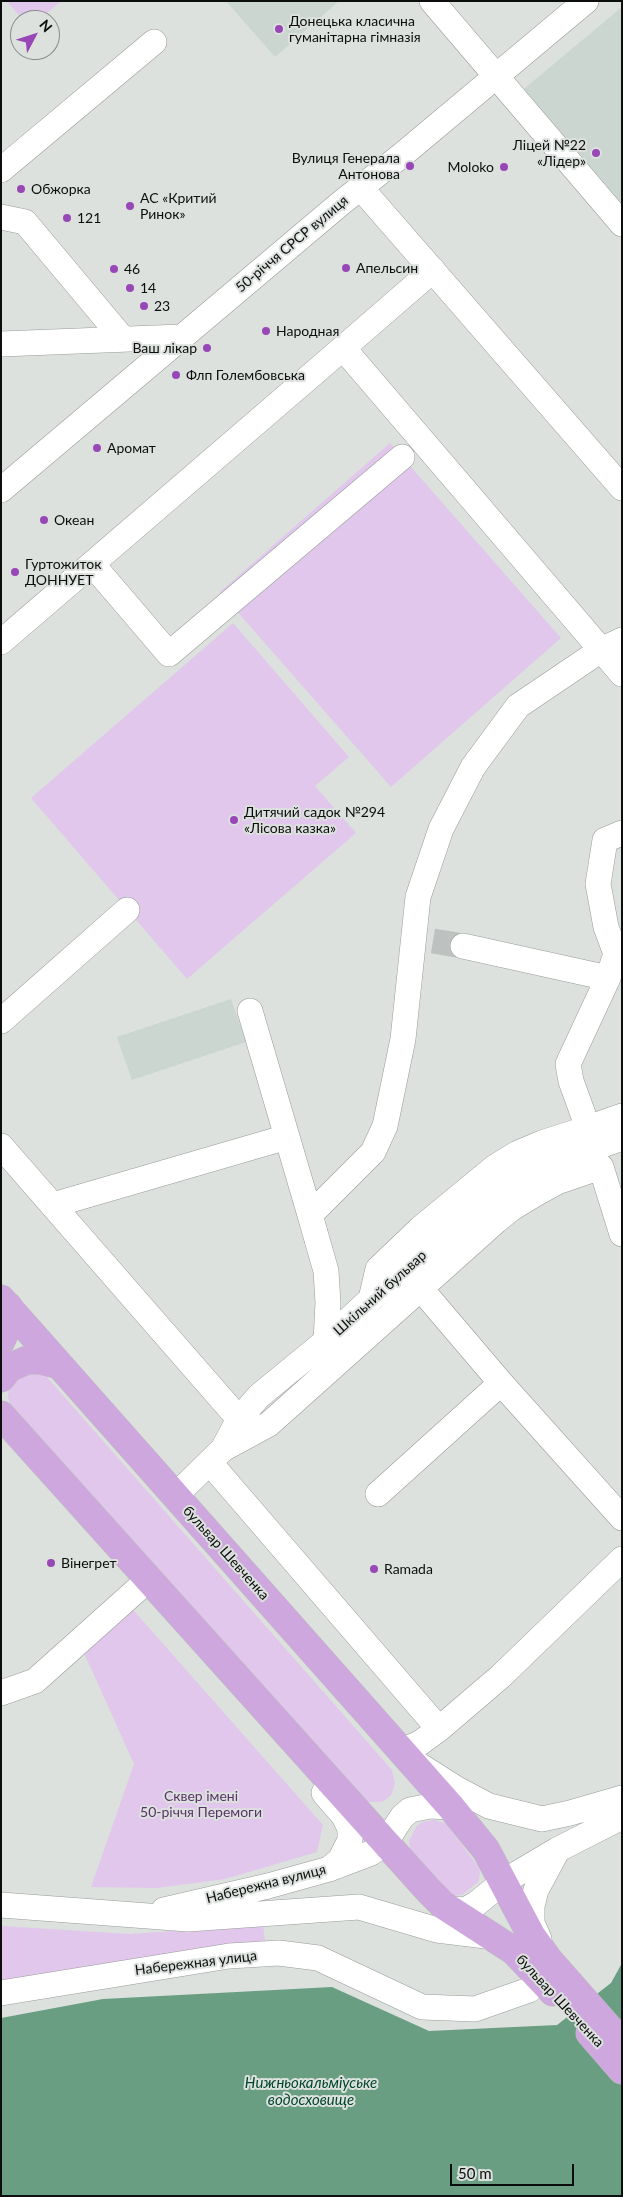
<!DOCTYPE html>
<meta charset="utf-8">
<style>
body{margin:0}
#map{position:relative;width:623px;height:2197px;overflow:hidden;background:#dce1de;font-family:Lato,sans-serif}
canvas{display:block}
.frame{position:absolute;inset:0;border:2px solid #0c0e0d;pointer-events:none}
.north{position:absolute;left:10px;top:10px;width:50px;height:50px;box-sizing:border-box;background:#dce1de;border:1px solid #898d8a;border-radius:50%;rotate:50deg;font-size:14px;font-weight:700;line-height:20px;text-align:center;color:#0c0e0d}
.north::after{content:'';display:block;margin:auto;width:18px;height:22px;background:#9847b7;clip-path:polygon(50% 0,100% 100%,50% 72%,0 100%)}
.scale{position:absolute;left:450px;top:2164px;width:124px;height:22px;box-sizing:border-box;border:2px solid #0c0e0d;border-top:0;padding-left:6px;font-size:15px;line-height:18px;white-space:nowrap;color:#0c0e0d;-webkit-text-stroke:4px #dce1de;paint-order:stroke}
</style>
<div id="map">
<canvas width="623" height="2197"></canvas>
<div class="frame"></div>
<div class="north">N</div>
<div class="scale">50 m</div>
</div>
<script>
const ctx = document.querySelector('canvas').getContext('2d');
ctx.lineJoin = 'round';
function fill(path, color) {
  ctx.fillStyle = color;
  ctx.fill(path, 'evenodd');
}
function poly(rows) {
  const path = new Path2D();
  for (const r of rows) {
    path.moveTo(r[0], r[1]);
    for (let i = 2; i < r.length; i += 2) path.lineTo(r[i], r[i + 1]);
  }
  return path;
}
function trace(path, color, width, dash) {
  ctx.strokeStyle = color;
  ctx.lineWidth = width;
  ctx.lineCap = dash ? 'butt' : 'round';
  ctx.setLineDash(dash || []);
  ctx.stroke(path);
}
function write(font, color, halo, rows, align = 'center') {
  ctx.font = font + ' Lato,sans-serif';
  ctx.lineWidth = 4;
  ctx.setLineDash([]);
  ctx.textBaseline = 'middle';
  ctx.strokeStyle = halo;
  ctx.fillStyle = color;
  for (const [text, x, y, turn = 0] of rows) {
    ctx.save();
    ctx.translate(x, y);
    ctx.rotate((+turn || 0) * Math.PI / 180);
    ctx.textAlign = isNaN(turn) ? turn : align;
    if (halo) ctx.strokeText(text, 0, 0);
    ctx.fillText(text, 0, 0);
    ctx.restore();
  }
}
fill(poly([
 [226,1,339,1,275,57],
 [622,7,622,213,519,93],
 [231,999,246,1042,132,1080,117,1037]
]), '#cad6cf');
fill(poly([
 [7,1,61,1,39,20,23,20],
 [390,443,561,638,391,787,220,592],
 [233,623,349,757,315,786,356,833,187,979,31,798],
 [36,1371,46,1376,392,1770,395,1784,391,1795,384,1801,378,1802,369,1802,359,1797,10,1406,8,1397,9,1385,15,1376],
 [128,1604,323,1825,317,1852,225,1879,157,1888,91,1887,134,1764,84,1653],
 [435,1820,447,1824,479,1868,480,1874,478,1882,462,1895,449,1896,410,1850,409,1841,416,1827,422,1822],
 [263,1925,266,1948,1,1990,1,1926,130,1934]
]), '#e1c7ec');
fill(poly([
 [622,1963,622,2196,1,2196,1,2018,103,1999,332,1987,429,2031,557,2025,611,1983]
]), '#6a9e83');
trace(poly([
 [433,941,463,946]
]), '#bdc1bf', 25, [25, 12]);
const minor = poly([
 [432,1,622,224],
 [1,170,154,42],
 [360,187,622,488],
 [1,217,25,222,123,339],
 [433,270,343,348,622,674],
 [1,344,181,337],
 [1,490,341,203,402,155,586,1],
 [92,564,169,654,402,457],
 [1,642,343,348],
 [608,978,616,954,606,927,598,884,605,840,622,833],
 [250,1011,310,1215],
 [1,1021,127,910],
 [588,1128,622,1116],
 [1,1146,239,1419],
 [53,1205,287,1137],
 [421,1289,501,1383,622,1518],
 [371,1299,378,1269,421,1228,495,1167,518,1153,542,1143,588,1128,571,1081,568,1064,608,978,463,946],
 [326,1341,328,1303,326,1271,310,1215,373,1152,385,1126,403,1039,418,897,441,829,473,767,518,706,601,650,622,640],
 [223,1449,269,1424,496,1221,512,1208,537,1193,557,1182,601,1167,622,1234],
 [210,1463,439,1729],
 [378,1494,501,1383],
 [175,1496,223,1449,239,1419,259,1396,326,1341,371,1299,484,1201,534,1169,622,1138],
 [1,1693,35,1681,149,1579],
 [402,1751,420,1743,439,1729,501,1676,622,1559],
 [419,1765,457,1789,489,1806,542,1819,570,1813,622,1798],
 [324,1793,344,1816,350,1829,350,1840,340,1860,329,1869],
 [1,1905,188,1919,359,1907,437,1930,494,1937],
 [443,1905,452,1909,465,1910,476,1904,503,1882,557,1850,622,1817],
 [164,1910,268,1886,329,1869,371,1853,385,1843,402,1817,410,1810,430,1806,451,1807],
 [539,1939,532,1923,532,1906,536,1890,557,1851],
 [1,1993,229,1956,279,1953,318,1958,422,2007,475,2009,529,1990]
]);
const major = poly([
 [1,1299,451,1807,486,1850,531,1935,548,1959,622,2043],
 [1,1341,9,1323,8,1306],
 [1,1378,9,1368,27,1360,40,1360,59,1365],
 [1,1415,428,1890,443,1905,514,1951,553,1992],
 [590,2033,622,2070]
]);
trace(minor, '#979c99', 26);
trace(major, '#bbbcbb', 29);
trace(minor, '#fff', 25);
trace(major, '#cea7df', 28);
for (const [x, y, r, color] of [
 [279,29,5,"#9847b7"],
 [596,153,5,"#9847b7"],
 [410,166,5,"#9847b7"],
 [504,167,5,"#9847b7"],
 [21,189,5,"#9847b7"],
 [130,206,5,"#9847b7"],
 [67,218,5,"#9847b7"],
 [346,268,5,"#9847b7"],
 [114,269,5,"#9847b7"],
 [130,288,5,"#9847b7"],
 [144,306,5,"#9847b7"],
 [266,331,5,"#9847b7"],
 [207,348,5,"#9847b7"],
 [176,375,5,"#9847b7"],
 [97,448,5,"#9847b7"],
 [44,520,5,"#9847b7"],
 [15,572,5,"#9847b7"],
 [234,820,5,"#9847b7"],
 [51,1563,5,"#9847b7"],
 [374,1569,5,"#9847b7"]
]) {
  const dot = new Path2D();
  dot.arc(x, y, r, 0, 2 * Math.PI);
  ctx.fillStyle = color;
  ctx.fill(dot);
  trace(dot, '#dce1de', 2);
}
write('14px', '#0c0e0d', '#dce1de', [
 ["Донецька класична",289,21],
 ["гуманітарна гімназія",289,37],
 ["Ліцей №22",586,145,"right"],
 ["«Лідер»",586,161,"right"],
 ["Вулиця Генерала",400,158,"right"],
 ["Антонова",400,174,"right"],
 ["Moloko",494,167,"right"],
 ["Обжорка",31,189],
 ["АС «Критий",140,198],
 ["Ринок»",140,214],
 ["121",77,218],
 ["Апельсин",356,268],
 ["46",124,269],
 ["14",140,288],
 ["23",154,306],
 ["Народная",276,331],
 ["Ваш лікар",197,348,"right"],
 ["Флп Голембовська",186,375],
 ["Аромат",107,448],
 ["Океан",54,520],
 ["Гуртожиток",25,564],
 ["ДОННУЕТ",25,580],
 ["Дитячий садок №294",244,812],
 ["«Лісова казка»",244,828],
 ["Вінегрет",61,1563],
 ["Ramada",384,1569]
], 'left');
write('14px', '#0c0e0d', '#dce1de', [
 ["50-річчя СРСР вулиця",292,244,-40],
 ["Шкільний бульвар",380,1293,-42],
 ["бульвар Шевченка",226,1553,48],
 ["Набережна вулиця",266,1884,-14],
 ["Набережная улица",196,1963,-7],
 ["бульвар Шевченка",560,2001,47]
]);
write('14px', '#5a336a', '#dce1de', [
 ["Сквер імені",201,1796],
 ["50-річчя Перемоги",201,1812]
]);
write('italic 15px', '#00462c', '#dce1de', [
 ["Нижньокальміуське",311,2083],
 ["водосховище",311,2100]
]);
</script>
